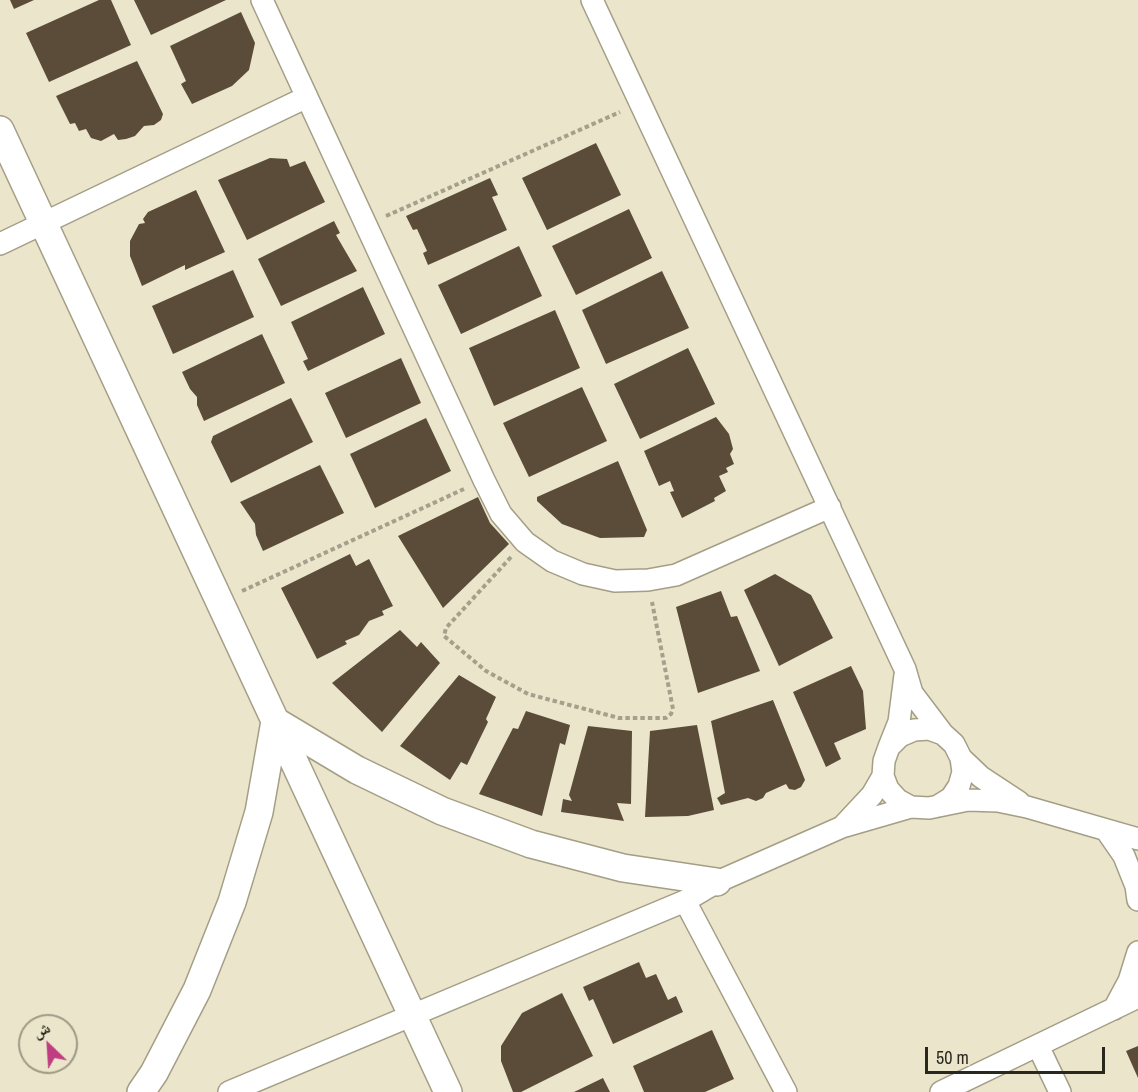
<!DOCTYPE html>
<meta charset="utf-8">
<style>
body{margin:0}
#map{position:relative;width:1138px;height:1092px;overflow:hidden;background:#ebe5cb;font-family:"Archivo Narrow","Noto Naskh Arabic",sans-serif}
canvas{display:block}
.north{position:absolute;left:18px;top:1014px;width:60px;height:60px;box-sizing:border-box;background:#ebe5cb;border:2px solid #9e9986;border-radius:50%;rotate:335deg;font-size:16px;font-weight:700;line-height:24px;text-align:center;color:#2a281e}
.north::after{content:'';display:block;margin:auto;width:21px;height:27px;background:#c03d82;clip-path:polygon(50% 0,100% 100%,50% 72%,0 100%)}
.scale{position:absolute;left:925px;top:1047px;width:180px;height:27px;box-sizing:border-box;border:3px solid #2a281e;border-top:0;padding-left:8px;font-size:18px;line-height:21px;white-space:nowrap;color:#2a281e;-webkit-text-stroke:4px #ebe5cb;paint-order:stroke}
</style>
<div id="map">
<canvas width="1138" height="1092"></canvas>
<div class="north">ش</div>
<div class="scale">50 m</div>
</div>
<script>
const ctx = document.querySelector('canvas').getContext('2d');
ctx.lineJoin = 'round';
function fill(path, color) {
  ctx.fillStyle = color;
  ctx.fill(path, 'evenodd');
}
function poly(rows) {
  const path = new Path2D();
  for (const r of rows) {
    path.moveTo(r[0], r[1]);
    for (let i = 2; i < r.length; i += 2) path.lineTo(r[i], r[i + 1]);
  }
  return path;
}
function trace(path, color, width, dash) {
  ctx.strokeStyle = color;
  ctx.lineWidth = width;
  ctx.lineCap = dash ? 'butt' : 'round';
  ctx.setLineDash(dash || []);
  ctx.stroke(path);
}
fill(poly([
 [10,0,34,0,14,9],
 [99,0,111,0,131,45,49,82,26,33],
 [134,0,226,0,151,35],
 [241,12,255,43,249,70,232,86,192,104,181,84,186,81,170,46],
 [137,61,163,114,161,120,154,125,144,126,135,136,126,139,118,140,114,134,101,141,91,138,86,129,79,131,75,123,70,124,56,96],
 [596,143,621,195,547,230,522,178],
 [270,158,287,159,290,167,305,161,325,202,247,240,218,180],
 [490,178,498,195,492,197,507,230,428,265,423,253,427,251,417,229,413,230,406,216],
 [196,190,225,252,185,270,185,265,142,286,130,256,130,241,139,224,145,223,143,219,148,212],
 [629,209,652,258,576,295,552,246],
 [334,221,340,233,336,235,357,271,281,306,258,259],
 [519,246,542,296,461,334,438,285],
 [233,270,254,317,173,354,152,306],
 [662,271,689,328,606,364,582,310],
 [363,287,385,334,308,371,303,361,308,359,291,322],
 [555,310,580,368,494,406,469,348],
 [262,334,285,383,204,421,197,405,197,397,190,389,182,372],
 [688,348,715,404,640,439,614,384],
 [401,358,421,403,346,438,325,393],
 [582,387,607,441,529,477,503,423],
 [291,398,313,442,231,483,211,442,213,436],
 [716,417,729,434,733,449,730,454,734,464,726,468,728,472,719,476,726,491,714,498,715,501,682,518,670,492,674,491,670,481,659,486,644,451],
 [426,418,451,471,375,508,350,454],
 [618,461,647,530,644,537,600,538,562,524,537,501,537,497],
 [320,465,344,513,263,551,256,535,255,524,240,502],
 [478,497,490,523,509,544,443,608,398,536],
 [350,554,356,566,369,559,393,606,382,611,384,615,369,621,359,635,345,641,347,644,317,659,281,588],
 [775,574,811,595,833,638,779,666,744,590],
 [721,591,731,617,737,616,760,671,698,693,676,607],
 [400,630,417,647,421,642,440,663,382,732,332,683],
 [851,666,863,691,866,729,834,743,841,759,826,767,793,692],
 [459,675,496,697,486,719,488,722,467,765,461,762,450,780,400,746],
 [773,700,805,780,801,787,795,790,789,789,786,784,766,793,763,798,756,801,748,798,721,805,717,798,725,793,711,721],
 [526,711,570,725,565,745,560,743,542,816,479,794,513,728,518,729],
 [697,725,714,810,688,816,645,817,650,731],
 [588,726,632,731,631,804,617,803,624,821,561,812,563,799,572,801,569,795],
 [639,962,646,978,656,974,668,1000,676,996,683,1012,613,1044,593,999,589,1001,583,987],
 [562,993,593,1056,521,1092,513,1092,501,1061,501,1046,522,1013],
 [712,1030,734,1079,705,1092,644,1092,633,1066],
 [1138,1046,1138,1078,1126,1051],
 [603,1078,610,1092,574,1092]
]), '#5a4c39');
const minor = poly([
 [262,0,484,480,501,514,525,542,552,561,583,574,615,581,648,580,676,575,830,507],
 [592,0,905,669,912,693,943,734],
 [0,244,307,97],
 [889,747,899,722,905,675],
 [961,758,981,777,1019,802],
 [938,806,951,798,959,786,963,772,961,758,954,744,943,734,929,729,914,730,900,736,889,747,884,761,883,776,888,789,898,800,911,807,929,808,968,800,998,801,1027,807,1138,839],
 [844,825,872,795,883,776],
 [1106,830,1124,856,1136,886,1138,900],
 [685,901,786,1092],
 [1114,1009,1129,981,1138,952],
 [1038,1046,1060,1092],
 [229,1092,685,901,717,882,842,827,911,807],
 [941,1092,1138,997]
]);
const tertiary = poly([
 [0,130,448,1092],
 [141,1092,154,1073,197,990,232,902,259,812,275,721,357,770,442,811,531,844,623,868,717,882]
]);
trace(minor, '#a39e85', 24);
trace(tertiary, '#a39e85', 30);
trace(poly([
 [386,216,620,112],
 [511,557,446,628,444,636,486,671,528,694,619,718,666,718,671,714,673,709,652,602],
 [242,591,464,489]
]), '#a4a08c', 4, [4.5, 3]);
trace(minor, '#fff', 21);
trace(tertiary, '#fff', 27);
</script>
